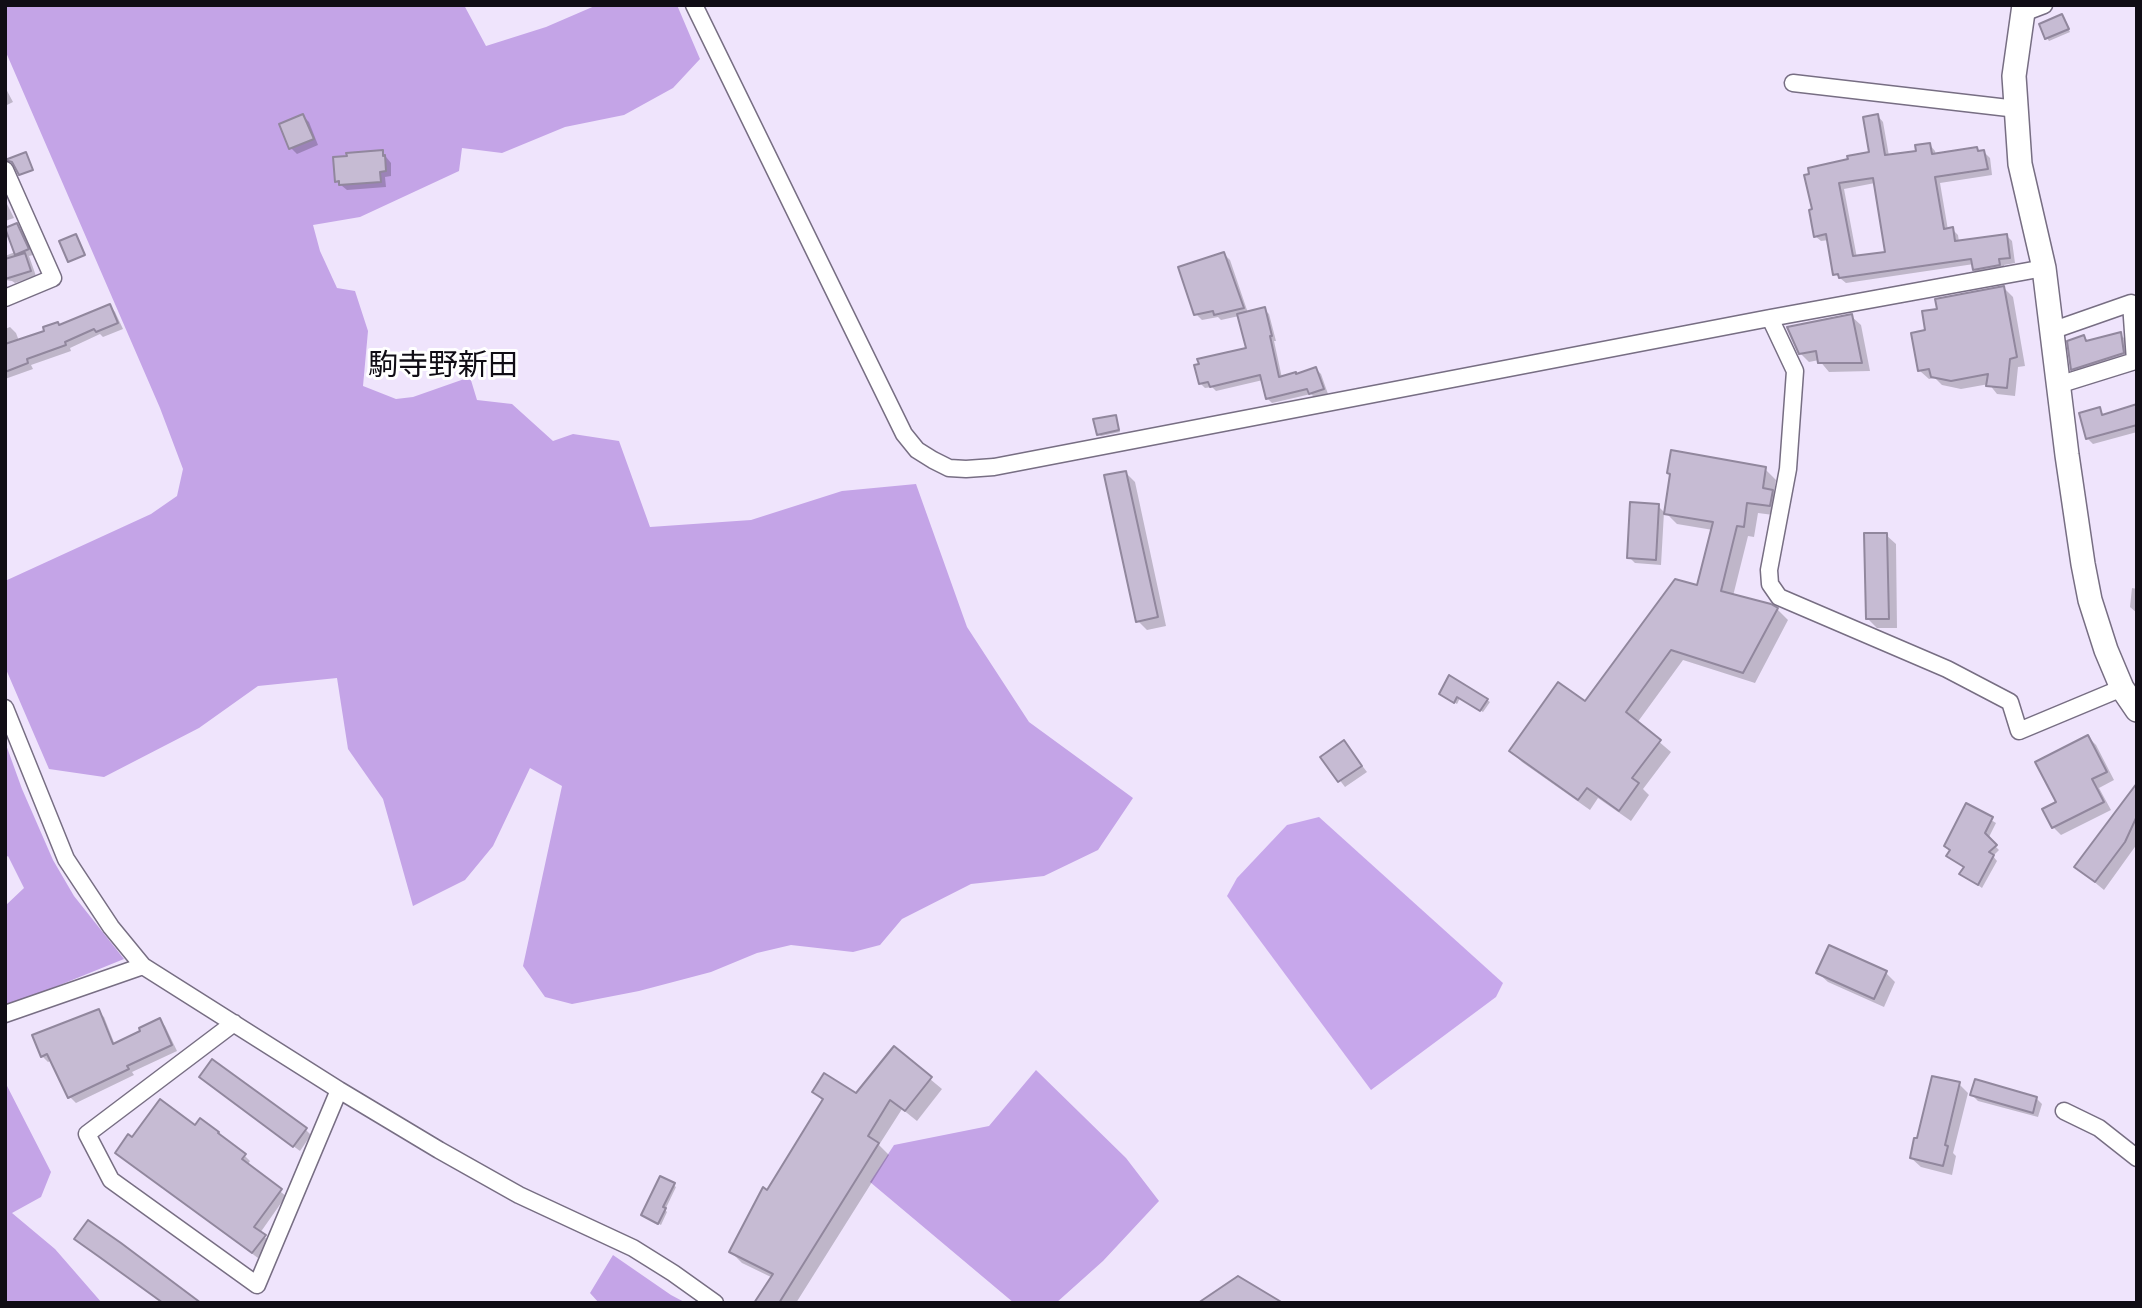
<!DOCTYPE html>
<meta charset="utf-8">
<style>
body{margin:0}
#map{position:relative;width:2142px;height:1308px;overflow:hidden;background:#efe4fc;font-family:"Space Grotesk",sans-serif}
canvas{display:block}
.frame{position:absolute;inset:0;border:7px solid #100d15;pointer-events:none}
</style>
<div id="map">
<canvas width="2142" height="1308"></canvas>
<div class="frame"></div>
</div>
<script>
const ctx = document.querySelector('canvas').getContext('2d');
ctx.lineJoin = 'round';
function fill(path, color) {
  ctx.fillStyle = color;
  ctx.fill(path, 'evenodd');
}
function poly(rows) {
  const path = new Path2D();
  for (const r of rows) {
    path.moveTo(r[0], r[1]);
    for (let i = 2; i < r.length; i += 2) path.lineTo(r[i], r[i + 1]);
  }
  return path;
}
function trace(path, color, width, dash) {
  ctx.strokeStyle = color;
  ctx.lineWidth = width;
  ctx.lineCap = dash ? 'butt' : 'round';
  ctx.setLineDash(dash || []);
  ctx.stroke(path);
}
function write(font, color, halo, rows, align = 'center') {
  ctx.font = font + ' "Space Grotesk","Noto Sans JP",sans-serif';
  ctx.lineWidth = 6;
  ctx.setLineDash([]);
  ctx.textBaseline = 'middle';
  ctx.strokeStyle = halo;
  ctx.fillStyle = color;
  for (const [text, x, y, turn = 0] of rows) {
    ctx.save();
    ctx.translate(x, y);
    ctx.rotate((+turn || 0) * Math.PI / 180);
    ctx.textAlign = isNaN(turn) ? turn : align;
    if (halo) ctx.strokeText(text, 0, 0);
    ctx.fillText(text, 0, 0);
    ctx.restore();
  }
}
fill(poly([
 [5,5,464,5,486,46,546,27,597,5,677,5,700,59,673,88,624,115,565,127,502,153,462,148,459,171,360,217,313,225,320,251,337,288,355,291,368,331,363,386,396,399,413,397,470,377,477,400,512,404,553,441,573,434,619,441,650,527,751,520,842,491,916,484,967,627,1029,722,1133,798,1098,850,1044,876,971,884,902,919,880,945,853,952,791,945,757,953,711,972,639,991,572,1004,545,997,523,966,562,786,530,768,493,846,465,880,413,906,383,799,348,749,337,678,258,686,199,728,104,777,49,769,5,667,5,581,151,514,177,496,183,469,160,408,5,50],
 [5,742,22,789,53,860,74,896,124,959,8,1006,5,1001,5,906,24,888,8,856,5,858],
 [1036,1070,1126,1158,1159,1201,1103,1261,1056,1303,1014,1303,870,1182,894,1145,989,1126],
 [5,1082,51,1172,41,1197,12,1213,55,1249,102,1303,5,1303],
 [613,1255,671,1295,686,1303,599,1303,590,1293]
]), '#c4a4e7');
fill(poly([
 [1319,817,1503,983,1496,997,1371,1090,1227,896,1237,878,1287,825]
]), '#c7a7eb');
fill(poly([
 [2062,16,2070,32,2049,41,2047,38],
 [5,87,13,102,5,106],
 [303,116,309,122,318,145,297,154,291,148],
 [1878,116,1883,122,1889,156,1918,152,1930,145,1935,151,1936,155,1977,149,1980,153,1984,152,1990,158,1992,175,1940,183,1948,230,1952,229,1958,235,1959,242,2007,236,2012,241,2015,263,2004,265,2005,271,1980,275,1974,270,1974,264,1846,283,1835,274,1829,240,1821,241,1815,236,1814,211,1806,177,1871,154],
 [1875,183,1887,253,1857,258,1844,189],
 [382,152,391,163,391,176,385,177,386,187,347,190,336,181],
 [5,200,14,218,5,221],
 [17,225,22,231,33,255,29,256,36,276,15,283,12,281,5,280,5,256,15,252],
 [1224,254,1230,260,1248,313,1264,309,1269,314,1276,341,1274,341,1282,378,1316,369,1321,374,1328,394,1315,398,1311,394,1272,403,1267,398,1263,380,1216,391,1212,387,1205,388,1200,383,1248,349,1239,316,1221,320,1218,317,1202,320,1196,314],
 [2004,288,2013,297,2025,366,2018,367,2015,396,1997,394,1989,384,1961,389,1942,385,1935,378,1929,379,1920,371,1927,331,1939,310],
 [110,306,115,312,123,329,103,337,100,334,70,348,71,351,31,365,33,369,5,379,5,329,10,327,16,333,19,341],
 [1851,316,1861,325,1870,371,1829,372,1819,360,1809,362,1800,353],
 [2120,334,2126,340,2129,359,2078,375,2072,369,2084,337,2089,342],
 [2137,405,2137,432,2093,444,2087,438,2099,409,2105,416],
 [1115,417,1117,419,1120,432,1101,436,1098,434],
 [1765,469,1776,480,1774,493,1784,502,1781,516,1758,513,1754,537,1748,536,1733,596,1777,609,1788,620,1755,683,1683,660,1637,723,1671,752,1643,789,1649,795,1631,821,1598,798,1590,810,1522,762,1511,751,1586,703,1698,587,1713,530,1677,524,1666,513,1672,476,1669,473],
 [1126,473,1135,482,1166,626,1147,630,1138,621],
 [1658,506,1664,512,1661,565,1635,563,1629,557],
 [1886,535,1896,544,1897,628,1877,628,1868,619],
 [2132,588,2137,589,2137,613,2130,607],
 [1450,677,1490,702,1483,712,1460,698,1457,704,1443,696],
 [2088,737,2096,745,2114,780,2099,788,2111,810,2061,835,2053,827,2044,810,2059,803],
 [1344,742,1367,772,1345,787,1322,757],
 [2137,792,2137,844,2104,890,2076,867],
 [1966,805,1996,823,1988,839,1999,850,1993,856,1997,861,1982,888,1962,874,1966,867],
 [1818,973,1886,973,1895,982,1884,1007,1828,982],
 [98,1011,104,1017,115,1045,143,1032,159,1020,165,1026,177,1051,132,1072,134,1075,76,1103,70,1097,52,1060,48,1062,42,1056],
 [894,1049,942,1089,917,1121,902,1109,879,1145,889,1155,796,1303,756,1303,773,1278,742,1263,731,1252,824,1102,814,1092,857,1095],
 [207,1083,306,1130,311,1135,300,1151],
 [1959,1084,1968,1093,1953,1153,1956,1156,1952,1175,1921,1167,1911,1158],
 [1972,1095,2036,1098,2042,1104,2038,1117,1978,1101],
 [196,1127,244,1155,250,1161,247,1166,286,1196,260,1233,270,1242,258,1258,123,1159,132,1140],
 [673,1185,676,1187,665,1210,667,1212,661,1225,646,1217]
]), '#0003');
const building = poly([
 [2062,14,2069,29,2045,39,2039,24,2062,14],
 [303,114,314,139,289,149,279,124,303,114],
 [1878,114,1885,155,1916,151,1915,145,1930,143,1932,154,1977,147,1978,151,1984,150,1988,169,1935,177,1944,229,1953,227,1955,241,2007,234,2010,258,1999,259,2000,265,1973,270,1971,259,1839,278,1838,274,1833,275,1826,234,1814,237,1809,210,1812,209,1804,175,1809,174,1808,168,1848,159,1847,156,1869,152,1863,117,1878,114],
 [1873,178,1885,252,1853,256,1839,183,1873,178],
 [383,150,383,156,385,155,386,171,380,172,381,182,339,185,339,181,335,182,333,157,347,156,346,153,383,150],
 [26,152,33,170,19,175,12,162,5,160,26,152],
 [17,223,29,249,15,255,5,228,17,223],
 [76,234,85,255,68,262,59,241,76,234],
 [1224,252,1244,308,1214,315,1213,311,1194,315,1178,267,1224,252],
 [25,253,31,271,5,279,5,259,25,253],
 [2004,286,2017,357,2010,359,2007,388,1986,386,1988,374,1951,381,1931,377,1929,369,1918,371,1911,333,1925,330,1922,311,1937,309,1935,299,2004,286],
 [110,304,118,323,96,332,94,329,65,342,66,345,27,359,28,363,5,372,5,344,44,331,43,327,58,322,59,325,110,304],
 [1265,307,1272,336,1270,336,1279,377,1296,372,1296,374,1316,367,1324,389,1309,394,1307,389,1266,399,1260,375,1210,387,1208,382,1199,384,1194,365,1199,364,1197,359,1246,348,1237,314,1265,307],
 [1852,314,1862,363,1818,363,1816,351,1799,354,1787,327,1852,314],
 [2121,332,2124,353,2071,370,2067,341,2084,335,2086,341,2121,332],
 [2137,404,2137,425,2086,439,2079,413,2100,407,2102,415,2137,404],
 [1116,415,1119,430,1097,435,1093,419,1116,415],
 [1671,450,1766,467,1763,488,1773,490,1770,506,1747,503,1744,527,1737,526,1721,591,1771,604,1778,608,1743,673,1671,650,1626,712,1661,740,1632,778,1639,783,1619,811,1587,788,1578,800,1509,751,1558,682,1585,701,1675,579,1697,585,1713,522,1664,514,1670,474,1667,473,1671,450],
 [1126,471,1158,617,1136,622,1104,475,1126,471],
 [1630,502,1659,504,1656,560,1627,558,1630,502],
 [1864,533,1887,533,1889,619,1866,619,1864,533],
 [1449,675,1488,699,1480,711,1457,697,1454,703,1439,694,1449,675],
 [2088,735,2107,772,2092,779,2104,802,2052,828,2042,809,2056,802,2035,762,2088,735],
 [1344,740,1362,766,1338,782,1320,757,1344,740],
 [2137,783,2137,816,2125,842,2095,882,2074,867,2137,783],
 [1966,803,1993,817,1985,833,1997,845,1989,852,1994,855,1978,885,1959,874,1964,867,1946,856,1950,850,1944,846,1966,803],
 [1829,945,1887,971,1874,999,1816,973,1829,945],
 [99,1009,113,1044,140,1031,139,1028,160,1018,172,1045,127,1066,129,1069,68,1098,47,1054,41,1057,32,1035,99,1009],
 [894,1046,932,1077,905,1111,890,1100,868,1136,879,1143,779,1303,754,1303,773,1274,729,1252,763,1187,767,1190,823,1099,812,1092,824,1073,856,1093,894,1046],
 [212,1059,307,1128,293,1147,199,1077,212,1059],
 [1932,1076,1960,1082,1945,1145,1948,1146,1943,1166,1910,1158,1914,1138,1917,1138,1932,1076],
 [1975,1079,2037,1097,2033,1113,1970,1095,1975,1079],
 [160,1099,195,1125,200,1118,219,1132,218,1133,246,1154,242,1159,282,1189,254,1227,266,1235,252,1253,115,1153,128,1134,132,1137,160,1099],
 [660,1176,675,1183,663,1207,666,1208,658,1224,641,1215,660,1176],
 [88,1220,121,1243,201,1303,163,1303,98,1256,74,1239,88,1220],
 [1238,1276,1283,1303,1198,1303,1238,1276]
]);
fill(building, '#c6bbd3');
trace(building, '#91879d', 2);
const street = poly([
 [694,5,904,434,917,450,933,460,949,468,966,469,994,467,1770,318,2044,268],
 [2023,13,2044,5],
 [1793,83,2017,109],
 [5,170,53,278,5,298],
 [1770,318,1795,371,1788,469,1769,570,1770,584,1779,597,1947,669,2010,702,2019,731,2122,688],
 [2051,331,2131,303,2135,361,2058,385],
 [5,708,66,859,111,927,143,966,339,1090,439,1150,519,1195,633,1248,673,1273,715,1303],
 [5,1014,143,966],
 [234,1023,87,1134,111,1180,257,1285,339,1090],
 [2064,1111,2099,1128,2137,1158]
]);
const secondary = poly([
 [2024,5,2014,76,2020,164,2044,268,2067,455,2083,564,2090,600,2106,650,2122,688,2137,710]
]);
trace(street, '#776e83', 19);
trace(secondary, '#776e83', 26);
trace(street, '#fff', 16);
trace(secondary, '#fff', 23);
write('30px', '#100d15', '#fff', [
 ["駒寺野新田",443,367]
]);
</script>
